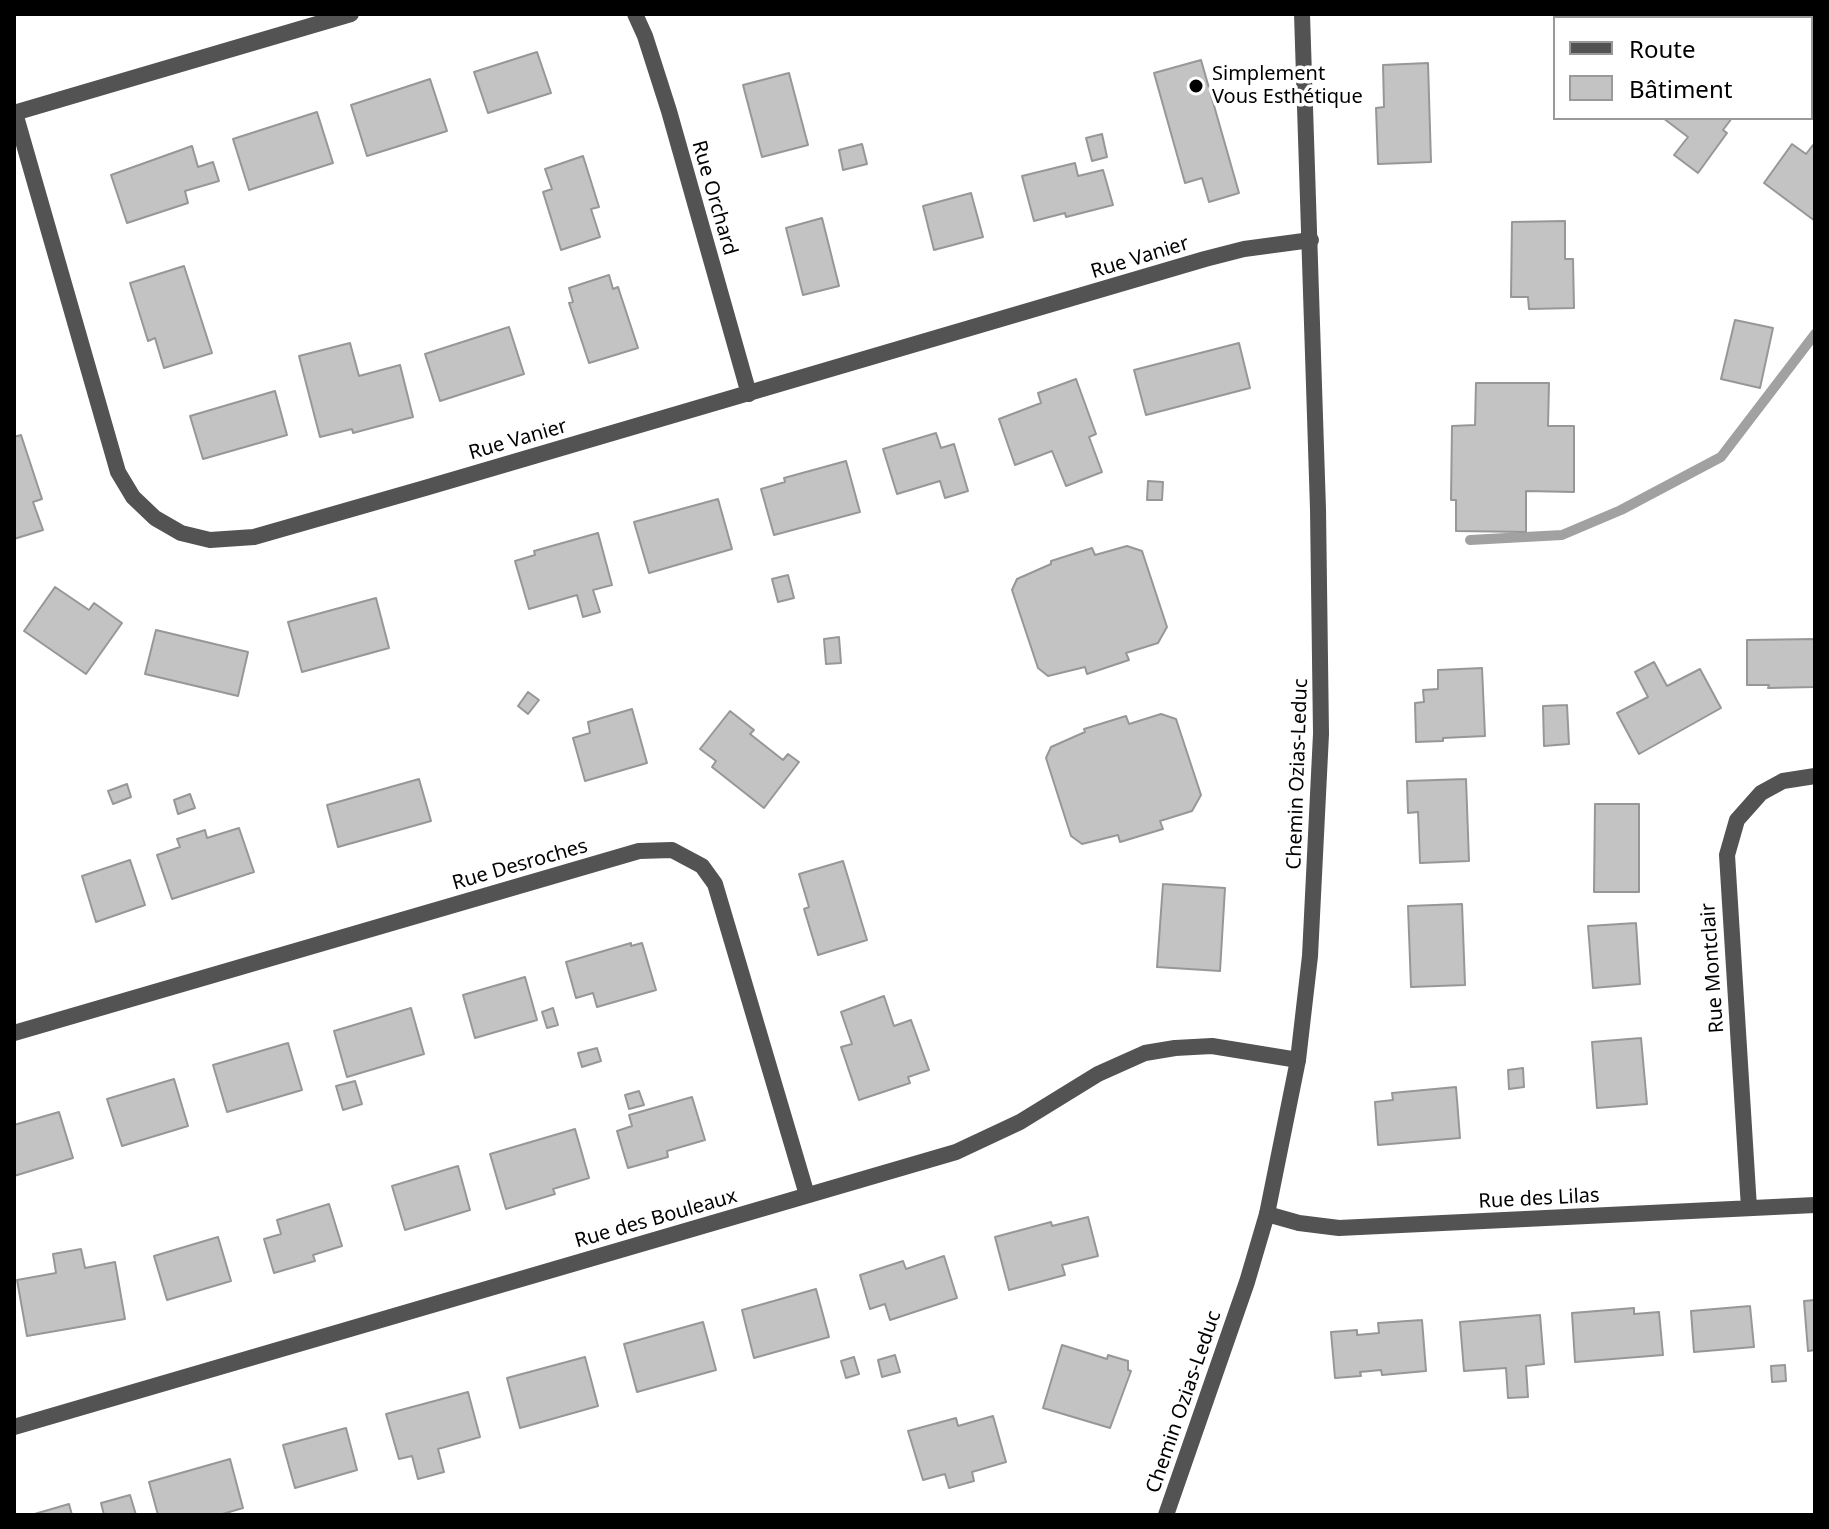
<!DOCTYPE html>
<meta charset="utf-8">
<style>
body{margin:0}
#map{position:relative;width:1829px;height:1529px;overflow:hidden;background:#fff;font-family:"Noto Sans",sans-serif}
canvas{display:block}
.frame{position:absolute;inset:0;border:16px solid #000;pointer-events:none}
.legend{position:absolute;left:1553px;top:16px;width:260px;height:104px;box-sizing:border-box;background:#fff;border:2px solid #999;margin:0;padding:10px 14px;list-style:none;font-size:24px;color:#000}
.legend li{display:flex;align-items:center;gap:16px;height:40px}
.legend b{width:40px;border:2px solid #999}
</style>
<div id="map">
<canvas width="1829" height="1529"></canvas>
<div class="frame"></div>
<ul class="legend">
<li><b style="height:10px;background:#535353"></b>Route</li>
<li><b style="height:22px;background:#c3c3c3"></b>Bâtiment</li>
</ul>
</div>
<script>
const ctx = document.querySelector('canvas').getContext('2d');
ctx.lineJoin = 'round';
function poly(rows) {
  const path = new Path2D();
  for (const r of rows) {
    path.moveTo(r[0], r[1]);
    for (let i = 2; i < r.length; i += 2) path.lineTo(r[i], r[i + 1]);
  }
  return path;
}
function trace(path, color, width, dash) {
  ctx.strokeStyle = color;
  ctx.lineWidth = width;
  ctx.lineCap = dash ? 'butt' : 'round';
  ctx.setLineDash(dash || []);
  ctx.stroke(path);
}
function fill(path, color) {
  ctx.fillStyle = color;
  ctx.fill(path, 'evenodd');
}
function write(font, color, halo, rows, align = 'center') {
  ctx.font = font + ' "Noto Sans",sans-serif';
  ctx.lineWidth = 7;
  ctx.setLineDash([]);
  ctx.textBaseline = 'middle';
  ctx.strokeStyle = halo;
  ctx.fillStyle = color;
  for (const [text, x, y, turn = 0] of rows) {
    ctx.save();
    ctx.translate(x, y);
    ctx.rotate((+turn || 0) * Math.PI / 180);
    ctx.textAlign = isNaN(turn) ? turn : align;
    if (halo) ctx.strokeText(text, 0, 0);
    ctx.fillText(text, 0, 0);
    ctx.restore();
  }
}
trace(poly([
 [1470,540,1562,535,1621,510,1721,457,1815,334]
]), '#a1a1a1', 10);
const building = poly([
 [537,52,551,93,488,113,474,72,537,52],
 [1201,60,1239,193,1209,202,1202,178,1185,183,1154,73,1201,60],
 [1428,63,1431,162,1378,164,1376,108,1384,107,1383,65,1428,63],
 [789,73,808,145,762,157,743,85,789,73],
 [430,79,447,131,367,156,351,105,430,79],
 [317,112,333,163,249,190,233,139,317,112],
 [1663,118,1732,118,1723,130,1727,133,1698,173,1674,155,1688,137,1663,118],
 [1102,134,1107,157,1092,161,1086,138,1102,134],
 [862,144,867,164,843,170,839,150,862,144],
 [1792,144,1806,154,1813,145,1815,146,1815,221,1764,183,1792,144],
 [192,146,198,167,213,162,219,181,185,191,188,203,127,223,111,175,192,146],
 [583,156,599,207,591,209,600,237,561,250,543,192,552,189,545,169,583,156],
 [1075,163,1078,176,1103,170,1113,205,1066,217,1065,213,1034,221,1022,176,1075,163],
 [971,193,983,237,934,250,923,206,971,193],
 [822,218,839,286,803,295,786,228,822,218],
 [1565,221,1565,259,1573,259,1574,308,1529,309,1528,297,1511,297,1512,222,1565,221],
 [184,266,212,353,164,368,155,338,148,341,130,283,184,266],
 [609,275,613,289,618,287,638,348,589,363,569,303,573,302,569,288,609,275],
 [1735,320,1773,328,1760,388,1721,379,1735,320],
 [509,327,524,374,440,401,425,354,509,327],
 [350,343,359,376,400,365,413,417,353,433,352,429,320,437,299,356,350,343],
 [1239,343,1250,388,1146,415,1134,370,1239,343],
 [1076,379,1096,434,1089,437,1102,472,1066,486,1052,451,1015,465,999,419,1041,403,1038,393,1076,379],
 [1476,383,1549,383,1548,426,1574,426,1574,492,1526,491,1526,532,1456,531,1456,500,1451,500,1452,426,1475,425,1476,383],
 [275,391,287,435,203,459,190,416,275,391],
 [936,433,941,448,954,444,968,491,945,498,940,481,897,494,883,449,936,433],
 [21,435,42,499,33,502,43,530,14,539,14,437,21,435],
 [846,461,860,512,774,535,761,489,785,482,784,478,846,461],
 [1148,481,1163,482,1162,500,1147,500,1148,481],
 [718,499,732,549,649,573,634,522,718,499],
 [598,533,612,585,593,590,600,612,583,617,577,595,529,609,515,561,535,555,534,551,598,533],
 [1127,546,1142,551,1167,627,1158,643,1126,653,1129,660,1087,674,1085,667,1048,676,1038,668,1012,590,1017,579,1051,564,1051,561,1092,548,1095,555,1127,546],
 [788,575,794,598,778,602,772,579,788,575],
 [55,587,89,610,94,603,122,623,86,674,24,631,55,587],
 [376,598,389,648,302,672,288,622,376,598],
 [156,630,248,652,238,696,145,674,156,630],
 [839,637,841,663,826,664,824,639,839,637],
 [1815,639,1815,687,1768,688,1769,685,1747,685,1747,640,1815,639],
 [1654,662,1667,686,1700,669,1721,708,1639,754,1617,713,1648,697,1635,672,1654,662],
 [1482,668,1485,736,1443,738,1443,741,1416,742,1415,703,1424,702,1423,690,1438,689,1438,670,1482,668],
 [528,692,539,700,528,714,518,706,528,692],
 [1567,705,1569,744,1544,746,1543,706,1567,705],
 [632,709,647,763,585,781,573,738,590,733,588,722,632,709],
 [730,711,754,730,750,734,783,760,788,754,799,762,764,808,712,767,716,761,700,749,730,711],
 [1161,714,1176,719,1201,795,1192,811,1160,821,1163,829,1120,842,1118,835,1082,844,1071,836,1046,758,1051,747,1085,732,1084,729,1126,716,1129,724,1161,714],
 [419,779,431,821,338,847,327,805,419,779],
 [1466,779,1469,861,1420,863,1418,812,1408,813,1407,781,1466,779],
 [127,784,131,797,113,804,108,791,127,784],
 [190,794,195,808,178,814,174,800,190,794],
 [1595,804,1639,804,1639,892,1594,892,1595,804],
 [239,828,254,872,172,899,157,855,180,847,177,839,205,830,207,838,239,828],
 [130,860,145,905,96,922,82,876,130,860],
 [843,861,867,940,818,955,804,909,809,907,799,874,843,861],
 [1163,884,1225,888,1220,971,1157,967,1163,884],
 [1462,904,1465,985,1411,987,1408,906,1462,904],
 [1636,923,1640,984,1593,988,1588,926,1636,923],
 [631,943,631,946,642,943,656,990,597,1007,593,993,576,998,566,962,631,943],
 [525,977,537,1020,475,1038,463,995,525,977],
 [884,996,894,1026,911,1020,929,1070,908,1077,910,1083,859,1100,841,1047,852,1044,841,1012,884,996],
 [411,1008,424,1054,347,1077,334,1031,411,1008],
 [553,1008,558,1025,547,1028,542,1012,553,1008],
 [1641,1038,1647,1104,1597,1108,1592,1042,1641,1038],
 [288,1043,302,1090,227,1112,213,1065,288,1043],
 [597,1048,601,1061,582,1067,578,1053,597,1048],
 [1523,1068,1524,1087,1509,1089,1508,1070,1523,1068],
 [174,1079,188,1126,122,1146,107,1099,174,1079],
 [355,1081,362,1104,343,1110,336,1086,355,1081],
 [1456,1087,1460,1138,1378,1145,1375,1102,1393,1100,1392,1093,1456,1087],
 [639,1091,644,1105,629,1109,625,1095,639,1091],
 [692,1097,705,1140,667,1151,668,1157,628,1168,617,1131,632,1126,629,1115,692,1097],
 [59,1112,73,1158,14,1176,14,1125,59,1112],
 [575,1129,589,1178,553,1189,555,1194,506,1209,490,1154,575,1129],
 [458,1166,470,1210,405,1230,392,1186,458,1166],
 [329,1204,342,1246,313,1255,315,1261,274,1273,264,1239,281,1234,277,1220,329,1204],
 [1088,1217,1098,1256,1062,1265,1065,1275,1009,1290,995,1237,1051,1222,1052,1226,1088,1217],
 [218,1237,231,1281,167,1300,154,1256,218,1237],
 [81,1249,85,1268,115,1262,125,1319,27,1336,17,1280,56,1273,53,1254,81,1249],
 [944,1256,957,1298,890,1320,885,1304,870,1309,860,1275,903,1261,906,1269,944,1256],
 [816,1289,829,1337,754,1358,742,1310,816,1289],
 [1815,1300,1815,1350,1808,1351,1804,1301,1815,1300],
 [1750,1306,1754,1347,1694,1352,1691,1311,1750,1306],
 [1634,1308,1634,1314,1659,1312,1663,1355,1575,1362,1572,1313,1634,1308],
 [1540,1315,1544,1364,1526,1366,1528,1397,1508,1398,1506,1368,1464,1371,1460,1322,1540,1315],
 [1422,1320,1426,1371,1382,1375,1381,1370,1360,1372,1361,1376,1335,1378,1331,1332,1357,1330,1357,1335,1379,1333,1378,1323,1422,1320],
 [703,1322,716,1370,637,1392,624,1344,703,1322],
 [1062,1345,1107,1359,1108,1355,1128,1361,1128,1370,1131,1371,1110,1428,1043,1408,1062,1345],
 [895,1355,900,1372,882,1377,878,1360,895,1355],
 [585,1357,598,1406,520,1428,507,1378,585,1357],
 [854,1357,859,1374,846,1378,841,1361,854,1357],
 [1785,1365,1786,1381,1772,1382,1771,1366,1785,1365],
 [468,1392,480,1437,438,1449,444,1472,418,1479,412,1456,399,1459,386,1414,468,1392],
 [993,1416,1006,1462,972,1472,974,1481,949,1488,945,1474,923,1480,908,1431,956,1418,958,1426,993,1416],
 [346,1428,357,1470,295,1488,283,1445,346,1428],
 [230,1459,243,1508,219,1515,158,1515,149,1482,230,1459],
 [130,1495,136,1515,104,1515,101,1503,130,1495],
 [69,1504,72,1515,31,1515,69,1504]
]);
fill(building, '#c3c3c3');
trace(building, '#979797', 2);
trace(poly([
 [635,14,645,36,669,111,749,394],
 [1773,14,1777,18],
 [1811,45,1815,48],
 [14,113,351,14],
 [15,113,118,472,133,497,155,518,181,533,210,540,254,537,425,488,1205,259,1244,249,1311,240],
 [14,1033,639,851,672,850,702,866,715,884,807,1195],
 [1749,1208,1727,855,1737,820,1761,793,1783,781,1815,776],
 [1267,1214,1299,1223,1339,1228,1815,1205],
 [14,1427,956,1152,1020,1122,1098,1074,1145,1053,1175,1048,1212,1046,1298,1060]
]), '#535353', 16);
trace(poly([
 [1166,1515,1247,1282,1267,1214,1298,1060,1310,956,1321,734,1318,509,1302,14]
]), '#535353', 16);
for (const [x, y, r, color] of [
 [1196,86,8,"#000"]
]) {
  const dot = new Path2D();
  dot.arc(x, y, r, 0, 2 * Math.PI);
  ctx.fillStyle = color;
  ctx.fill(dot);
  trace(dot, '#fff', 3);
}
write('20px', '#000', '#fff', [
 ["Simplement",1212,74],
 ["Vous Esthétique",1212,97]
], 'left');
write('20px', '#000', '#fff', [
 ["Rue Orchard",714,198,74],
 ["Rue Vanier",1140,258,-17],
 ["Rue Vanier",518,440,-16],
 ["Chemin Ozias-Leduc",1298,774,-88],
 ["Rue Desroches",520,865,-16],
 ["Rue Montclair",1713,968,-94],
 ["Rue des Lilas",1539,1199,-3],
 ["Rue des Bouleaux",656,1219,-16],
 ["Chemin Ozias-Leduc",1184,1402,-71]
]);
</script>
